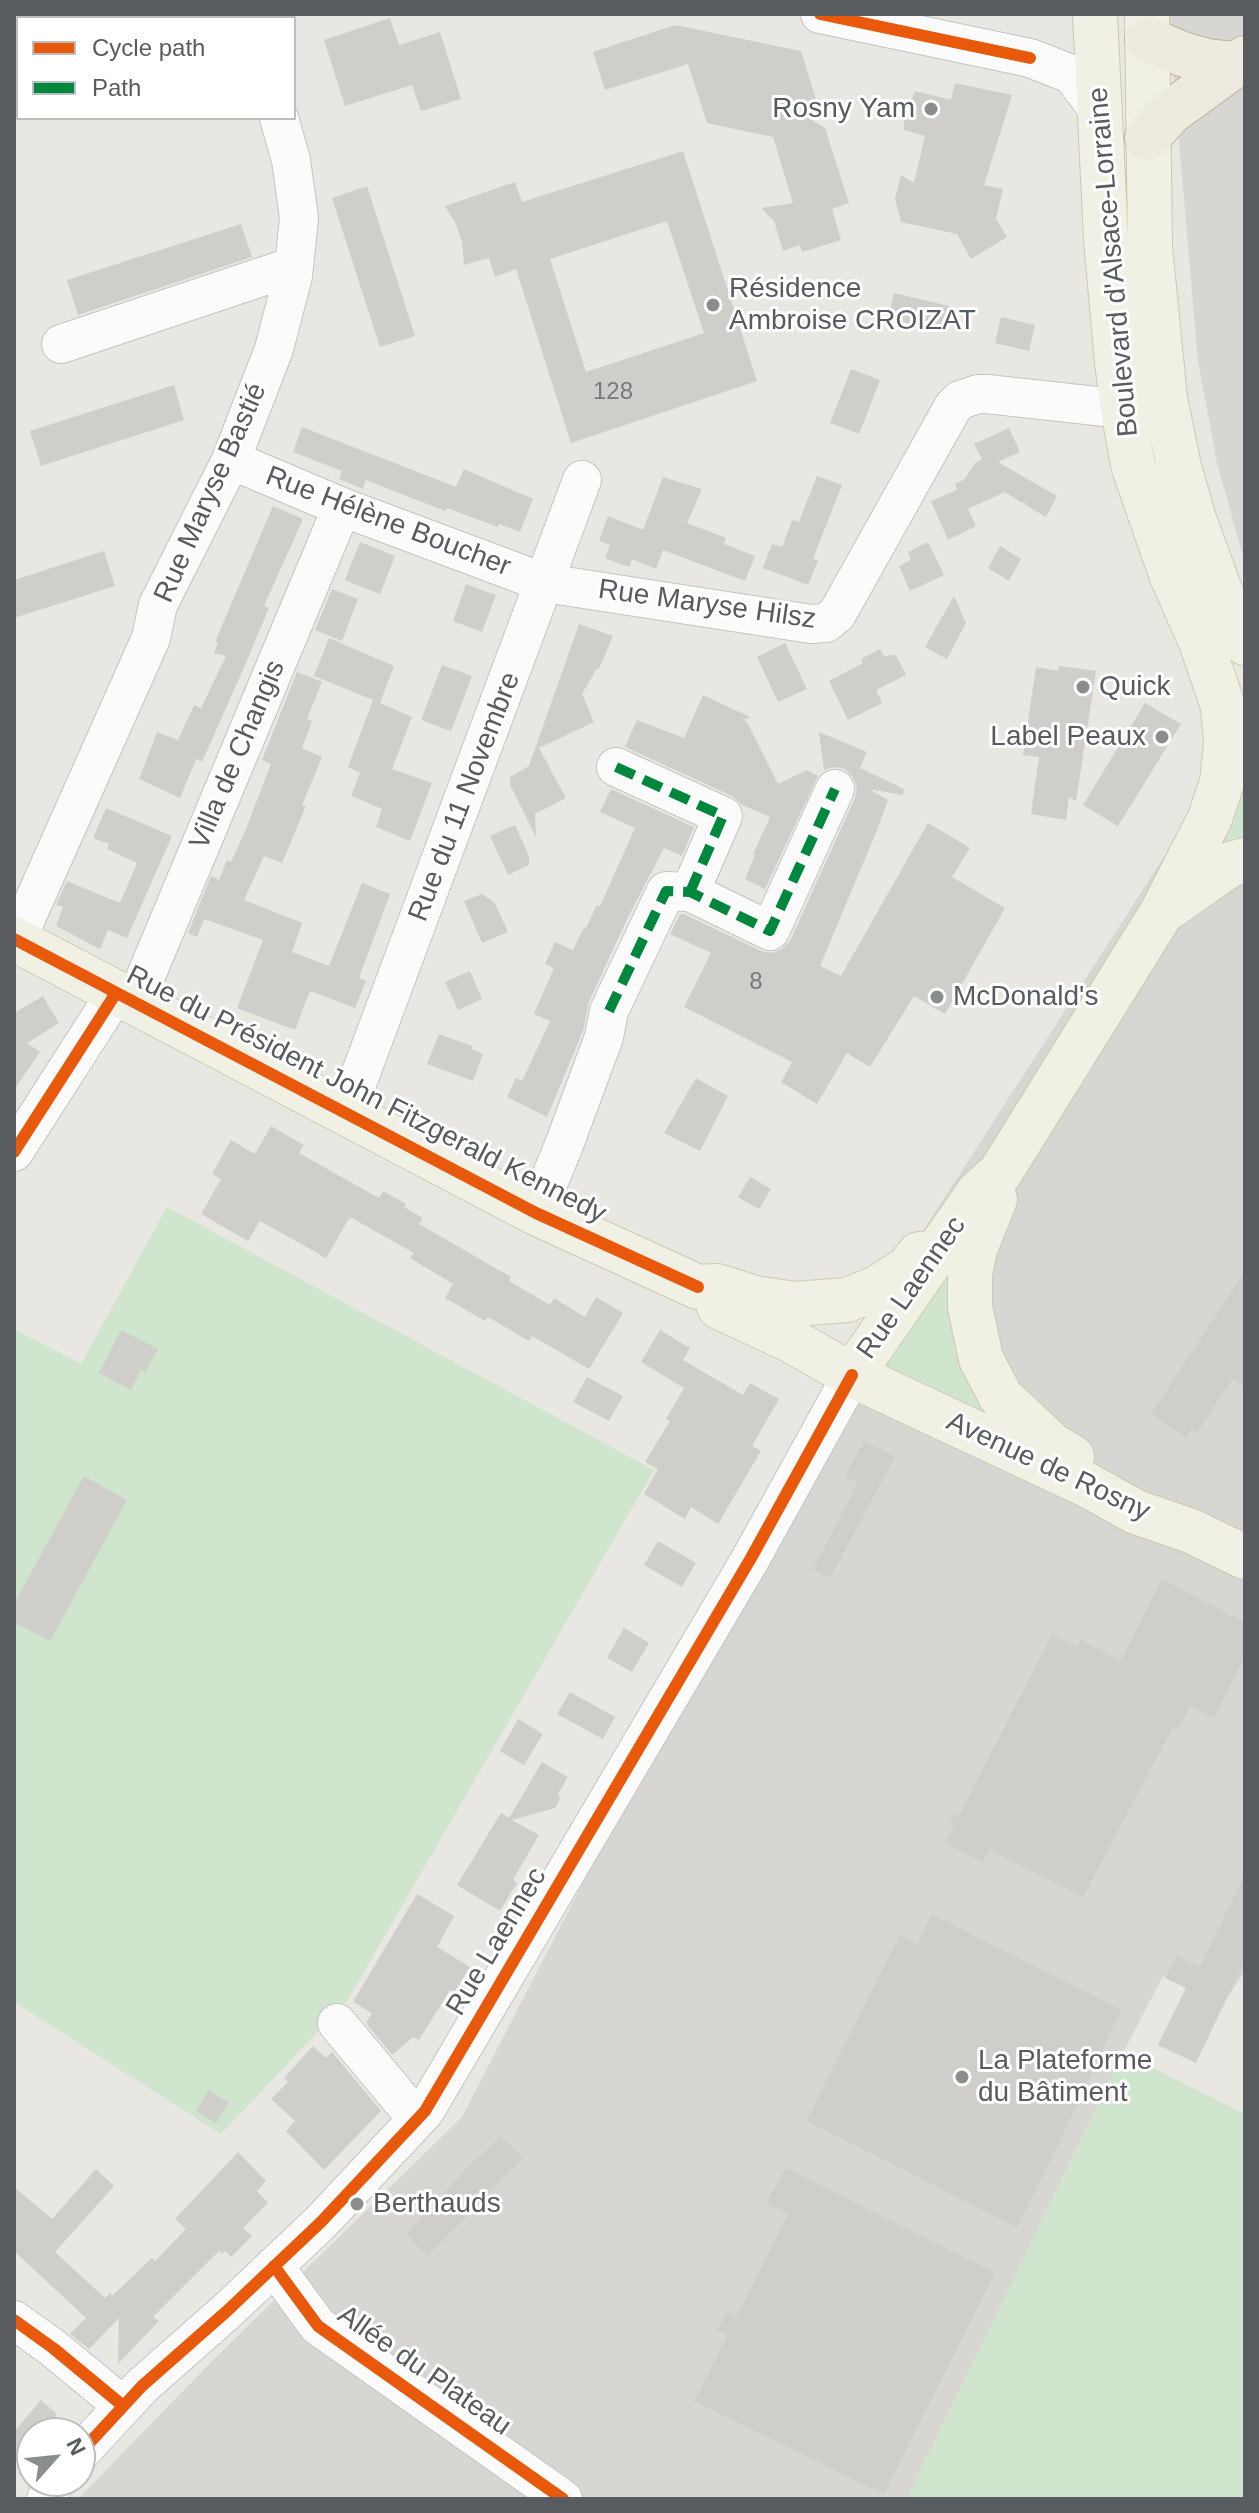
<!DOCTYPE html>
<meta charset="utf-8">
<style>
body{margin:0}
#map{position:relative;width:1259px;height:2513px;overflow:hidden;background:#e8e7e2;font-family:Arial,sans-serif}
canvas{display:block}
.frame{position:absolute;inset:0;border:16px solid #585c60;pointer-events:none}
.legend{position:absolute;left:16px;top:16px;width:280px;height:104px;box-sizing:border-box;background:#fff;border:2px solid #bcbebf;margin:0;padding:10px 14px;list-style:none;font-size:24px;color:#585c60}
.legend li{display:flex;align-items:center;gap:16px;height:40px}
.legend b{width:40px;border:2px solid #bcbebf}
.north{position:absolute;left:16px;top:2417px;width:80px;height:80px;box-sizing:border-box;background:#fff;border:2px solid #bcbebf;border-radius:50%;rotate:63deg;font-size:22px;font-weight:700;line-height:32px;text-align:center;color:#585c60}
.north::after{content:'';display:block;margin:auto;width:28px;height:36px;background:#8a8d8e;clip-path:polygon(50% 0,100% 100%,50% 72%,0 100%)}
</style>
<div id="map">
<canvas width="1259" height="2513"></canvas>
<div class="frame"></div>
<ul class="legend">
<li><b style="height:10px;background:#e8590c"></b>Cycle path</li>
<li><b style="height:10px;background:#00873e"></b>Path</li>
</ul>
<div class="north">N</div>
</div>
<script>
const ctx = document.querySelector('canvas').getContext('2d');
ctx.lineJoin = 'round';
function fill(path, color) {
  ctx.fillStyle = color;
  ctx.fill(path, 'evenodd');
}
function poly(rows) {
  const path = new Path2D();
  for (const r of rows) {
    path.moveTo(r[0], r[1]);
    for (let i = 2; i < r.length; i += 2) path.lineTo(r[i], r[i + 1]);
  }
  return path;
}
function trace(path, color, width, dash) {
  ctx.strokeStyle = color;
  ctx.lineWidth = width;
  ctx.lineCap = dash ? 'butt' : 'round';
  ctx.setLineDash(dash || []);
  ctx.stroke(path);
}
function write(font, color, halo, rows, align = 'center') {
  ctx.font = font + ' Arial,sans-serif';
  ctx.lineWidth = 6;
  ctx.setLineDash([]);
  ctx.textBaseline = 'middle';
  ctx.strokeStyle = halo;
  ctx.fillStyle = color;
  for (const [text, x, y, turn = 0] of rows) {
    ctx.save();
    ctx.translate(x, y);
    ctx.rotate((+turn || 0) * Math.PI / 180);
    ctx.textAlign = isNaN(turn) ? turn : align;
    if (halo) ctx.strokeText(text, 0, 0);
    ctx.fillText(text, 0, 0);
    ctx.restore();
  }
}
fill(poly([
 [1168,14,1245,14,1245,563,1217,463,1198,362],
 [1245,731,1245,1971,1221,2008,1163,1976,1123,2053,907,2499,78,2499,215,2358,462,2117,751,1558,838,1363]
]), '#d8d6d2');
fill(poly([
 [1239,772,1245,780,1245,848,1202,861],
 [167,1207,654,1470,347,2001,221,2134,14,2002,14,1329,81,1364],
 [947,1248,997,1422,866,1367],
 [1123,2053,1245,2114,1245,2499,907,2499]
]), '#cfe5cd');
fill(poly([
 [390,18,399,45,440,32,461,99,421,111,412,85,345,106,324,40],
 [675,25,801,51,819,109,778,99,825,128,849,203,832,209,841,240,802,252,800,245,783,251,774,221,761,208,793,203,773,137,707,123,688,64,605,90,593,52],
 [955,83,1012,95,984,185,1003,189,996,219,1007,237,971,259,957,234,901,222,895,199,901,175,914,183,925,136,904,130,904,121,915,91,951,100],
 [683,151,757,381,571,443,516,269,495,277,489,258,464,265,462,242,456,224,445,206,515,182,522,202],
 [667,221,704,333,586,372,550,259],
 [367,186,415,336,380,347,332,198],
 [241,224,252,257,78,315,67,280],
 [894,293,949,306,944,331,888,319],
 [1001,317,1035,325,1029,351,995,343],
 [851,369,880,380,859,434,830,423],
 [174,385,184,420,41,466,30,431],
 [302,427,456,487,464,469,533,499,520,532,499,524,498,527,447,508,445,511,366,480,363,489,339,479,342,471,293,452],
 [1009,428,1020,452,998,462,1057,496,1046,517,1024,504,1026,501,1022,503,1005,492,968,509,976,526,948,540,931,501,957,490,955,484,965,479,975,463,982,459,974,444],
 [817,476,842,485,813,559,818,560,808,585,763,568,772,544,782,547,792,520,799,522],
 [663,477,702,489,687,523,726,538,724,544,755,556,745,581,663,550,656,569,632,559,629,567,605,558,610,545,599,541,608,516,643,530],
 [273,506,303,519,264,606,269,608,245,665,202,762,196,759,180,798,139,779,157,732,178,740,194,705,201,708,226,656,214,653,218,643,215,642],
 [360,542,395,556,380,594,345,580],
 [928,542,944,575,910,591,899,566,911,560,908,552],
 [1000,546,1021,559,1009,581,988,568],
 [104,551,115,586,14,618,14,580],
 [466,584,496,595,482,632,453,621],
 [332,589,358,599,342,641,315,630],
 [954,596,966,623,947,659,925,647],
 [579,624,613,636,599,669,597,668,582,694,594,722,539,748,566,798,535,814,536,837,510,785,510,777,529,766],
 [329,638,394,666,380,703,412,717,392,769,432,783,410,841,376,827,382,809,351,796,360,773,348,767,373,700,314,676],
 [785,643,807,689,778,702,757,657],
 [880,649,884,656,896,655,906,675,876,690,882,703,848,720,829,681,863,663,861,659],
 [442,665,472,676,451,731,421,720],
 [1059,666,1096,671,1076,801,1069,797,1066,820,1031,814,1039,757,1023,755,1036,667,1058,671],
 [297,672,322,682,307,719,312,721,302,748,322,757,302,805,306,806,282,863,264,856,244,900,302,923,292,952,329,966,362,883,390,894,359,978,366,981,355,1008,310,991,295,1030,237,1008,263,940,204,919,197,937,188,933,211,876,219,880,227,860,231,862,246,829,271,764,262,760],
 [703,695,750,717,743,720,747,722,778,784,807,770,818,776,765,889,745,879,755,855,753,854,770,817,742,805,732,796,625,747,637,720,684,738],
 [1145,703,1181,724,1118,826,1083,805],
 [819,732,867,752,860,768,904,789,903,795,869,789,888,800,877,830,820,966,841,976,928,823,970,848,952,877,1005,908,945,1014,914,996,870,1067,847,1053,817,1104,781,1082,792,1062,684,1007,711,953,670,934,680,914,684,914,761,951,772,953,782,949,790,941,855,798,857,788,853,777,845,769,834,767,824,770],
 [611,789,694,827,682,856,664,848,627,919,589,1002,583,1031,547,1117,507,1097,516,1078,522,1081,550,1021,534,1014,554,968,545,964,555,942,573,950,584,927,586,928,597,905,600,906,635,828,600,812],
 [106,808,172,836,127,938,108,930,100,949,56,926,63,907,56,905,67,881,120,903,137,863,107,849,109,844,93,838],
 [515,825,529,856,529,865,508,875,490,836],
 [482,894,495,903,508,932,482,943,464,901],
 [470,971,482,999,458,1010,445,982],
 [43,996,59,1023,27,1043,40,1052,14,1090,14,1013],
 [439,1034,472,1046,472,1049,483,1054,473,1081,427,1064],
 [696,1078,728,1096,700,1151,664,1133],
 [271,1126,304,1145,299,1153,379,1198,383,1191,406,1204,404,1207,423,1218,419,1224,511,1277,509,1281,550,1305,554,1298,585,1317,596,1297,623,1313,589,1369,532,1336,529,1341,488,1317,485,1321,445,1298,453,1284,410,1258,414,1253,350,1217,326,1258,260,1221,248,1241,201,1214,221,1179,212,1174,231,1140,255,1154],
 [750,1177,771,1189,759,1209,738,1197],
 [1245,1271,1245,1387,1232,1379,1197,1433,1192,1429,1186,1438,1151,1414],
 [121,1330,158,1349,145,1372,141,1370,131,1390,99,1373],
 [660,1330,690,1348,683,1360,743,1395,750,1383,779,1399,752,1446,761,1451,718,1524,691,1507,685,1519,644,1494,658,1469,645,1462,670,1421,666,1419,684,1388,641,1362],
 [587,1377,623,1396,609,1421,573,1402],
 [864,1441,895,1457,830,1578,813,1569,858,1483,845,1476],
 [84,1476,127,1500,50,1641,14,1622,14,1604],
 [658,1541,696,1563,682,1587,644,1565],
 [1162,1579,1245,1623,1245,1656,1214,1718,1190,1706,1178,1730,1173,1727,1083,1897,989,1850,983,1862,945,1843,954,1826,950,1817,960,1814,1052,1634,1077,1647,1081,1640,1121,1661],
 [624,1628,649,1643,632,1672,607,1658],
 [570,1692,615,1717,603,1739,557,1714],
 [518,1719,543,1734,524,1765,500,1751],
 [542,1762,568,1777,558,1794,560,1799,555,1808,512,1820,539,1835,513,1880,517,1883,500,1911,457,1885,501,1813,509,1818],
 [1245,1873,1245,1960,1196,2063,1158,2045,1186,1988,1165,1978,1177,1956,1200,1967],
 [417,1894,454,1916,437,1947,470,1967,454,1993,450,1990,419,2040,413,2037,392,2055,366,2023,372,2013,353,2002],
 [932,1914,1121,2010,1063,2135,1017,2227,806,2121,900,1935,917,1944],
 [313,2046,326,2058,332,2052,381,2111,324,2170,286,2131,295,2121,271,2099,288,2082,284,2078],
 [209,2090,229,2103,216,2123,196,2111],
 [501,2136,523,2158,427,2256,406,2234,478,2156,480,2158],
 [238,2152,266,2181,257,2191,268,2203,243,2228,252,2236,231,2257,226,2251,222,2254,219,2251,153,2317,159,2321,118,2364,119,2318,89,2349,70,2334,86,2318,14,2251,14,2187,52,2219,96,2169,114,2186,55,2252,105,2298,110,2293,112,2296,152,2258,155,2261,186,2229,175,2219],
 [786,2168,995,2273,884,2494,694,2401,727,2335,717,2330,728,2311,737,2316,788,2214,766,2203],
 [41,2400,57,2414,41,2433,32,2433,32,2443,14,2465,14,2432]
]), '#cfcecb');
const minor = poly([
 [246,14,248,18],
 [820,14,1030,58,1071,74,1099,111],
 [61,344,294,266],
 [231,460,342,507,545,583,811,624,826,623,837,614,953,407,960,400,978,394,987,394,1123,409],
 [616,767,723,816,690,892],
 [16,941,151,638,158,605,231,460,274,349,293,276,299,218,291,160,279,118],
 [135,1002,342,507],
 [346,1113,582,480],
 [14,1152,116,993],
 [536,1213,564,1145,604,1037,609,1011,666,891,690,892,770,931,835,789],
 [337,2023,417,2119],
 [274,2266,318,2326,563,2499],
 [14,2320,53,2348,122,2405],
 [80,2453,142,2386,227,2311,321,2222,425,2111,751,1558,852,1375],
 [46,2499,55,2481]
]);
const major = poly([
 [1147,14,1150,247,1165,398,1179,467,1194,519,1219,588,1245,643],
 [1168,908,1231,864,1245,860],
 [14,939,536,1213,698,1287,717,1286,755,1298,795,1304,847,1300,877,1288,908,1268,919,1254],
 [995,1199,975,1249,970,1274,970,1307,981,1359,1001,1397,1052,1445,1072,1457],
 [719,1307,790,1340,852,1375,1087,1485,1136,1512,1191,1531,1245,1557],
 [852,1375,978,1193,1000,1173,1162,912,1210,818,1222,782,1226,743,1223,706,1201,642,1171,574,1133,465,1123,409,1117,362,1106,240,1095,14]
]);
const highway = poly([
 [1147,39,1182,54,1207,61,1234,64],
 [1147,138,1171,112,1245,58]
]);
trace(minor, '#c4c4c3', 40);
trace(major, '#d0c8af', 46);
trace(highway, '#bfb290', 46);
trace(minor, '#fcfbfb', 38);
trace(major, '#f1f0e5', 44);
trace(highway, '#edeadf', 44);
trace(poly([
 [616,767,723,816,690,892],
 [609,1011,666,891,690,892,770,931,835,789]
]), '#00873e', 10, [20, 10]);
trace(poly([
 [820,14,1030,58],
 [14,939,536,1213,698,1287],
 [14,1152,116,993],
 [274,2266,318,2326,563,2499],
 [14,2320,53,2348,122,2405],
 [80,2453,142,2386,227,2311,321,2222,425,2111,751,1558,852,1375]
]), '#e8590c', 12);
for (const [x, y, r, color] of [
 [931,109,8,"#8a8d8e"],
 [713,305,8,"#8a8d8e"],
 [1083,687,8,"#8a8d8e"],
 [1162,737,8,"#8a8d8e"],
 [937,997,8,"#8a8d8e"],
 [962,2077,8,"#8a8d8e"],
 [357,2204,8,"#8a8d8e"]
]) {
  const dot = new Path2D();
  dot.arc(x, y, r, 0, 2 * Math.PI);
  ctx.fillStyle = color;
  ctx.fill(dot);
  trace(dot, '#fff', 3);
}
write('24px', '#777a7c', null, [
 ["128",613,392],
 ["8",756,982]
]);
write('28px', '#585c60', '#fff', [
 ["Rosny Yam",915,109,"right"],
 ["Résidence",729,289],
 ["Ambroise CROIZAT",729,321],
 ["Quick",1099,687],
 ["Label Peaux",1146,737,"right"],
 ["McDonald's",953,997],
 ["La Plateforme",978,2061],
 ["du Bâtiment",978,2093],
 ["Berthauds",373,2204]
], 'left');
write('28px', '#585c60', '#fff', [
 ["Boulevard d'Alsace-Lorraine",1114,262,-95],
 ["Rue Maryse Bastié",211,493,-66],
 ["Rue Hélène Boucher",388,522,21],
 ["Rue Maryse Hilsz",707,605,8],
 ["Villa de Changis",238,755,-67],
 ["Rue du 11 Novembre",465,797,-69],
 ["Rue du Président John Fitzgerald Kennedy",366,1095,27],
 ["Rue Laennec",912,1288,-55],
 ["Avenue de Rosny",1048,1467,25],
 ["Rue Laennec",497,1942,-59],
 ["Allée du Plateau",424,2371,35]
]);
</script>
